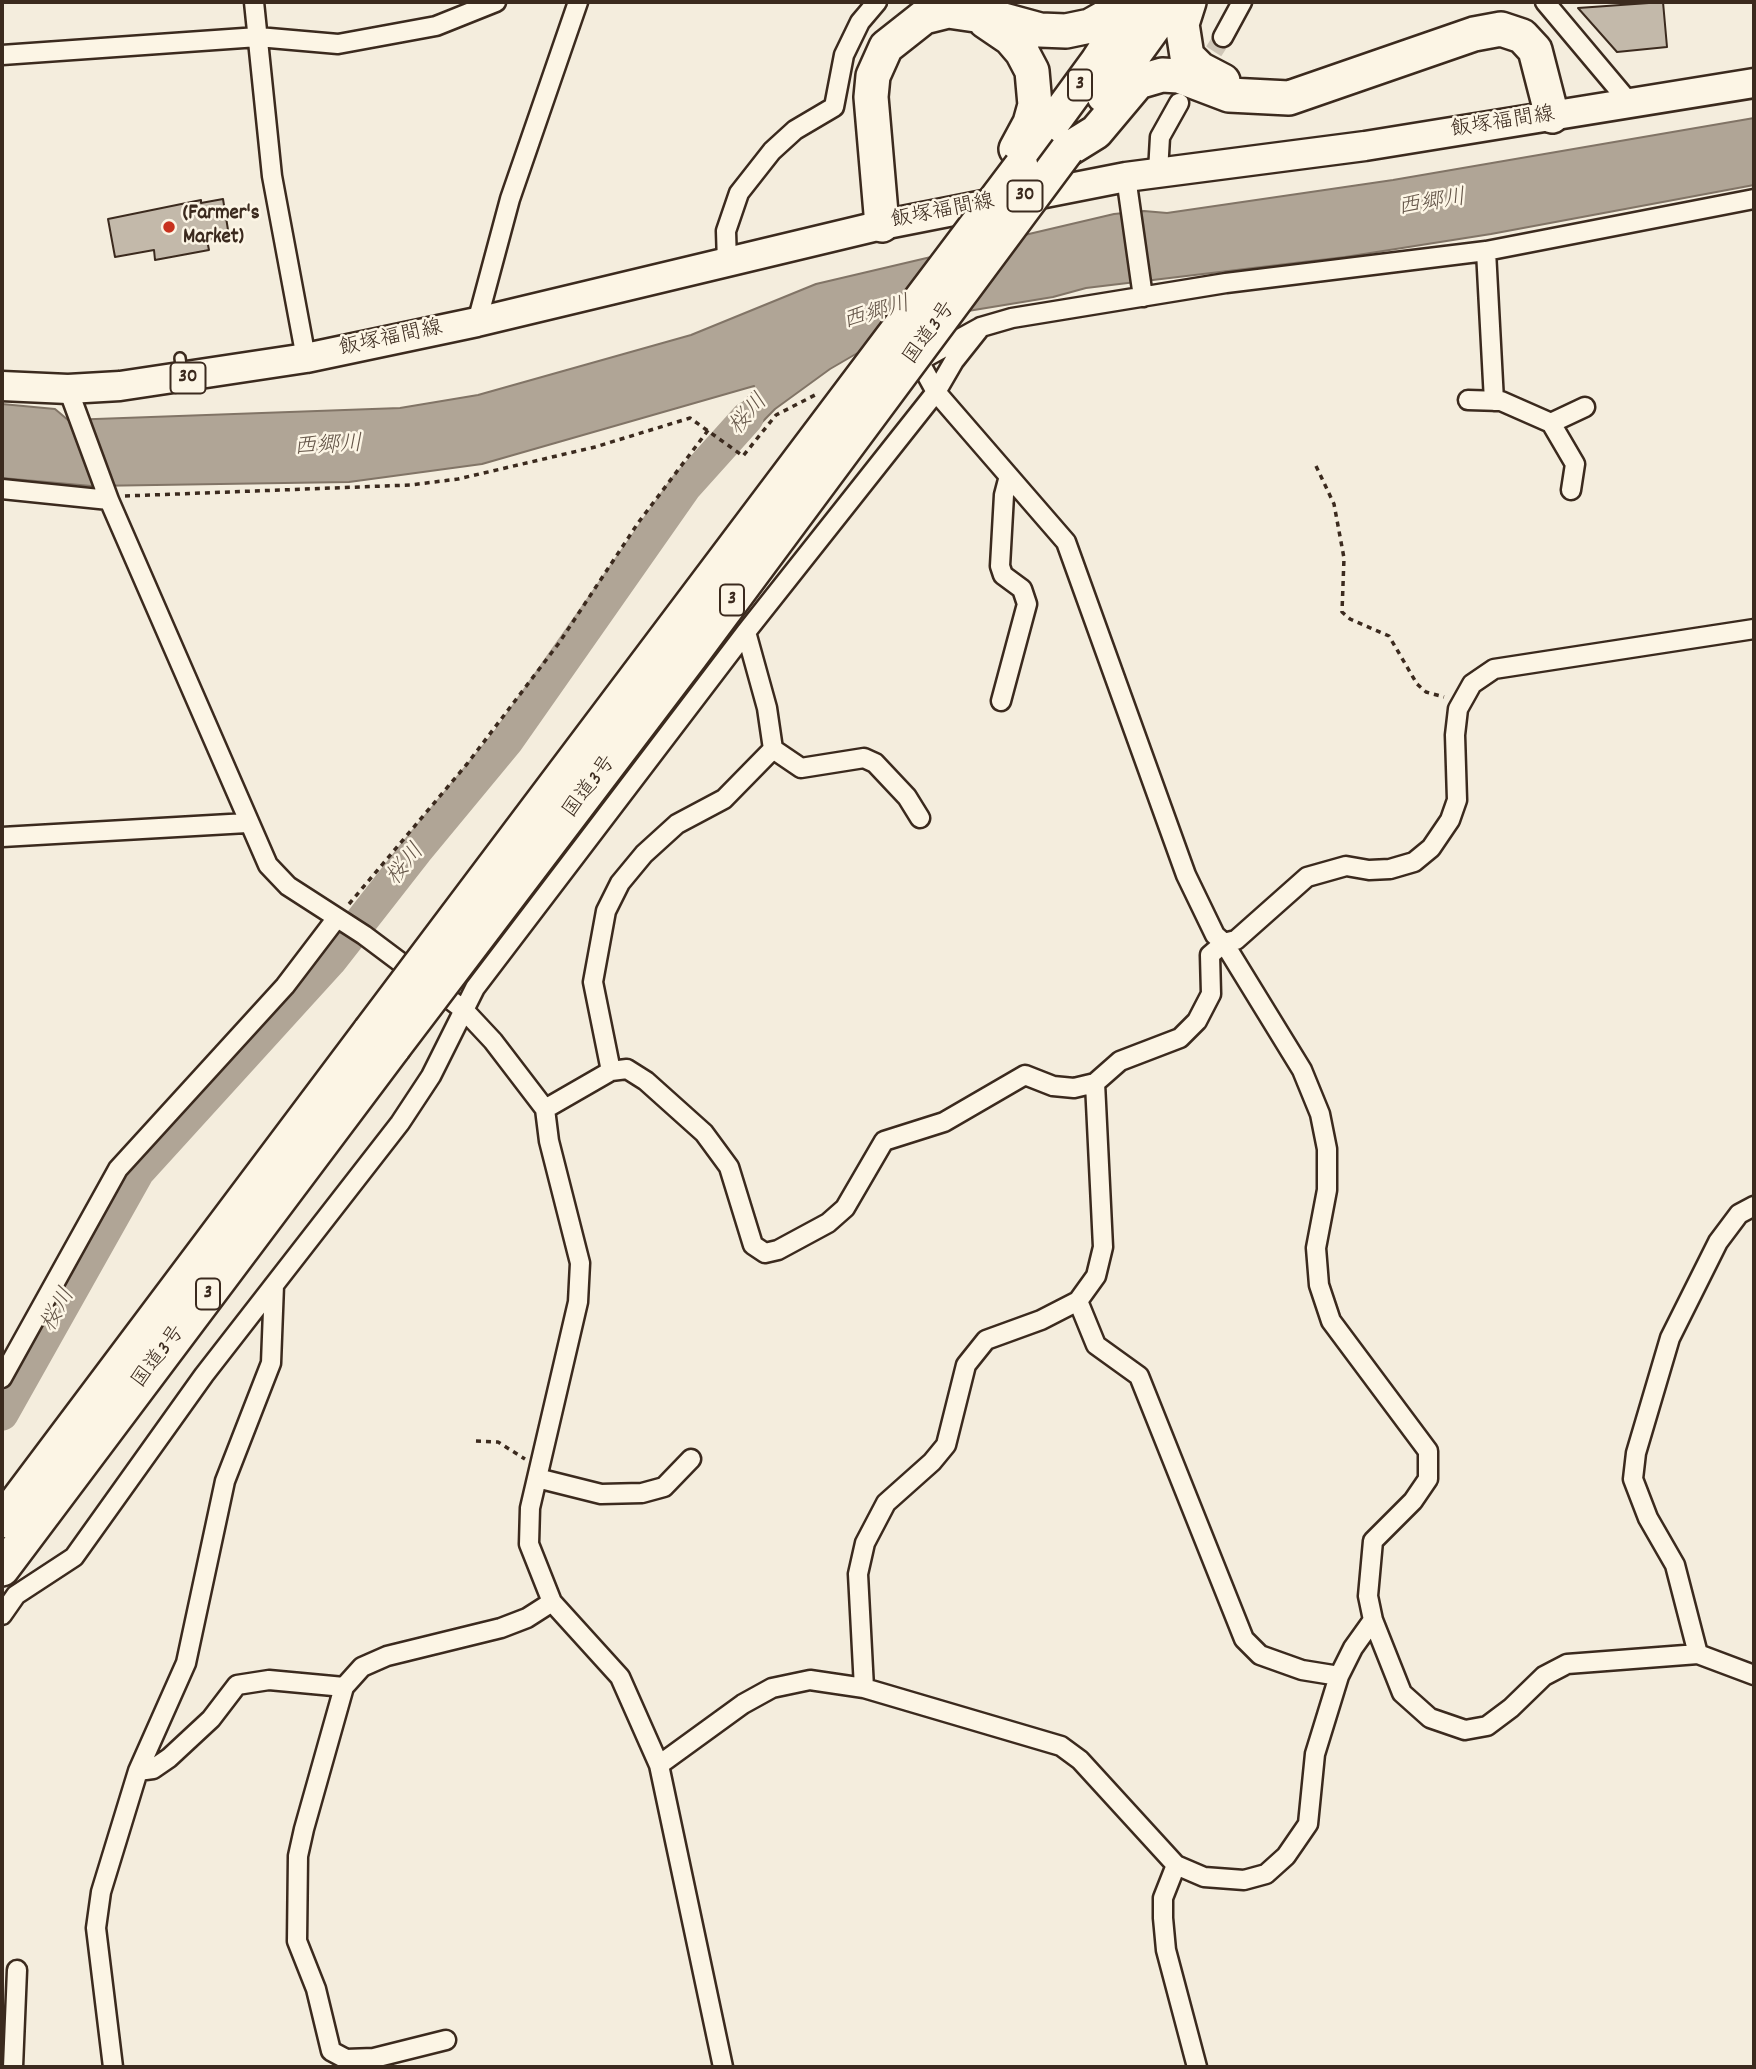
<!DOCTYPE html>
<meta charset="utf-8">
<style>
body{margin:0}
#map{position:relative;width:1756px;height:2069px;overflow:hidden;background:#f4eddd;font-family:Dekko,sans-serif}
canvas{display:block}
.frame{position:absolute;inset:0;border:4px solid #3b2a1e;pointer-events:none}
</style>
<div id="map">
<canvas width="1756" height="2069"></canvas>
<div class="frame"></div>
</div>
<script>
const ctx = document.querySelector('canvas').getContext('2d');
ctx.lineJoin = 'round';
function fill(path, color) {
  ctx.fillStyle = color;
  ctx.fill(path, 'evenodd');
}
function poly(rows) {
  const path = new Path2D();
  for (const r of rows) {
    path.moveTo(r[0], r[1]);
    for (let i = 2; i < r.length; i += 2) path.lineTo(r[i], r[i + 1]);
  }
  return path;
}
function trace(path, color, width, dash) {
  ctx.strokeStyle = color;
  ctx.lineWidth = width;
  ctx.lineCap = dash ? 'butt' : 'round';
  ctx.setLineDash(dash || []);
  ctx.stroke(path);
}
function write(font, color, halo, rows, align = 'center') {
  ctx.font = font + ' Dekko,"Klee One",sans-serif';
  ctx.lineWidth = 5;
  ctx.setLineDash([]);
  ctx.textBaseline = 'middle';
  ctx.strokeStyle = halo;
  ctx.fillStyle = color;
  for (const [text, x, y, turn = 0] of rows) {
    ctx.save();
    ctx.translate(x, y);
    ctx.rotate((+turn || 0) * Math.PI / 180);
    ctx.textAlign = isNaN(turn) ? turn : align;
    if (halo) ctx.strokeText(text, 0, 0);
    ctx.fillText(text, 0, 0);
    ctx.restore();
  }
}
const water = poly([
 [1754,118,1754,185,1491,234,1345,257,1086,288,1053,297,968,311,873,344,830,369,775,409,728,457,706,443,753,392,754,386,482,464,349,482,91,486,2,478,2,404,55,409,68,420,400,408,478,395,691,335,816,284,1114,214,1144,211,1167,213,1393,180,1754,118]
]);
fill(water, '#b0a596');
trace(water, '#817466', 2);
trace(poly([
 [2,1414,138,1172,330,961,416,851,507,741,685,487,747,418]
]), '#b0a596', 33);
const building = poly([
 [1663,2,1667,47,1617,52,1578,8,1663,2],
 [223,199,229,236,207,240,209,250,155,260,154,250,115,257,108,219,201,200,201,203,223,199]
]);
fill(building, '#c3b9aa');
trace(building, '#3b2a1e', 2);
trace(poly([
 [1199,74,1223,37]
]), '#cfc6b7', 18, [18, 9]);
const lane = poly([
 [180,358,182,373]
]);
const street = poly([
 [254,2,272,176,306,358],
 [1545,2,1629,102],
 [1223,37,1242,2],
 [2,55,258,37,338,44,436,26,496,2],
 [1158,172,1160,137,1179,103],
 [1126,177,1143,297],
 [1486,251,1494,401],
 [727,263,726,231,739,193,772,151,795,130,834,107,844,55,860,22,877,2],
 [477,322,510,199,578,2],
 [919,361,936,392,1066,542,1186,875,1215,935,1224,943,1302,1070,1320,1114,1327,1149,1327,1190,1316,1248,1319,1285,1331,1321,1428,1451,1428,1479,1413,1501,1373,1541,1368,1596,1373,1620,1402,1693,1430,1718,1465,1730,1487,1726,1511,1708,1544,1676,1567,1664,1698,1654,1754,1675],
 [919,361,981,327,1012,318,1226,283,1486,251,1754,199],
 [68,389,109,500,268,865,288,886,364,935,464,1010,493,1041,545,1109,549,1141,580,1263,578,1302,530,1508,529,1544,552,1602,620,1677,659,1765,723,2067],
 [1468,400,1501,401,1551,423,1575,464,1571,490],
 [1551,423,1585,407],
 [2,489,109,500],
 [1001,701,1027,604,1022,589,1003,575,1000,566,1004,495,1009,476],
 [773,749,801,768,864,758,875,763,907,797,920,818],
 [2,837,247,823],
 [611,1071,593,982,606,911,620,883,644,854,677,824,724,799,773,749,767,708,746,632],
 [545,1109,611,1071,627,1069,646,1081,704,1133,729,1167,753,1245,765,1253,778,1250,828,1223,845,1208,884,1141,944,1122,1025,1075,1053,1086,1074,1088,1095,1083,1120,1061,1180,1038,1197,1021,1211,994,1210,955,1224,943,1236,940,1307,877,1346,866,1369,870,1390,869,1414,862,1431,848,1450,820,1457,800,1455,735,1458,709,1472,684,1494,669,1754,629],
 [1078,1301,1096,1345,1139,1376,1244,1639,1260,1655,1302,1670,1339,1676],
 [2,1378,118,1169,285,986,336,919],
 [537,1478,601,1494,642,1493,664,1487,691,1459],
 [2,1615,16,1595,74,1557,204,1375,400,1123,431,1076,475,988,746,632,936,392,954,361,981,327],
 [1698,1654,1675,1565,1648,1518,1633,1479,1636,1453,1670,1338,1718,1242,1739,1214,1754,1206],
 [864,1688,858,1574,865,1543,886,1503,932,1462,946,1445,966,1365,986,1340,1041,1320,1078,1301,1096,1276,1103,1247,1095,1083],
 [659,1765,743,1704,772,1688,810,1680,864,1688,1061,1746,1080,1760,1176,1865,1204,1877,1244,1880,1266,1874,1286,1856,1308,1824,1315,1754,1339,1676,1353,1648,1373,1620],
 [138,1771,153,1769,169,1758,211,1719,237,1685,269,1680,344,1687],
 [1176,1865,1163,1898,1163,1918,1166,1950,1197,2067],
 [446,2040,374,2058,346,2059,331,2051,316,1989,297,1941,298,1856,304,1829,344,1687,362,1667,387,1656,501,1628,527,1618,552,1602],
 [13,2067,17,1970],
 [113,2067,96,1928,101,1892,138,1771,186,1663,225,1481,271,1363,274,1285]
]);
const primary = poly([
 [2,386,68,389,120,386,306,358,477,322,882,225,1126,177,1365,146,1754,83]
]);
const highway = poly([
 [1189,2,1182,24,1187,56,1200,69,1223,81],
 [985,21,1010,38,1022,52,1032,71,1035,105,1030,123,1016,149],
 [1104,96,1172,2],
 [1067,150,1096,132,1138,82,1162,75,1179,76,1229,95,1289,98,1474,34,1501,29,1522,36,1535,50,1552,116],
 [1021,166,1097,62,1134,5],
 [882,225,871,97,873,76,886,47,924,17,948,11,996,18,1040,30,1066,31,1090,26,1106,17,1119,2],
 [2,1521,370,1031],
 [2,1569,394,1047]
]);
trace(lane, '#3b2a1e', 14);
trace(street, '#3b2a1e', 23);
trace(primary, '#3b2a1e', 33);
trace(highway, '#3b2a1e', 38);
trace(poly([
 [1316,466,1334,504,1344,558,1342,612,1350,619,1389,636,1417,684,1426,692,1444,697],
 [125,496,410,485,458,479,595,447,690,418,743,456,776,415,817,394],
 [349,904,467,764,559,643,638,523,709,429],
 [476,1441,498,1442,525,1459]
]), '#3b2a1e', 3.5, [5, 5]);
trace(lane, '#fcf5e5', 9);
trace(street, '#fcf5e5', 18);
trace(primary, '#fcf5e5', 28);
trace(highway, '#fcf5e5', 33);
const highwayBridge = poly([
 [370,1031,1021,166],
 [394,1047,691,656,1067,150]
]);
trace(highwayBridge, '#3b2a1e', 38, []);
trace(highwayBridge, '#fcf5e5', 33);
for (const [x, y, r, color] of [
 [169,227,7,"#c8321e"]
]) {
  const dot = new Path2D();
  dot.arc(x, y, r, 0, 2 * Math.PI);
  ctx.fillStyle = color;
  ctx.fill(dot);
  trace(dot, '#fcf5e5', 2.5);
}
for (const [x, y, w] of [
 [1080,85,24],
 [1025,196,35],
 [188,378,35],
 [732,600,24],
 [208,1294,24]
]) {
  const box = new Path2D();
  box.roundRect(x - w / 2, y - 15.5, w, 31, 5);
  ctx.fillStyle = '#fcf5e5';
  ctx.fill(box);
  trace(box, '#3b2a1e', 2);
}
write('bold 19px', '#3b2a1e', null, [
 ["3",1080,85],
 ["30",1025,196],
 ["30",188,378],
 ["3",732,600],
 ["3",208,1294]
]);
write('21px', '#3b2a1e', '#fcf5e5', [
 ["飯塚福間線",1503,124,-9],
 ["飯塚福間線",943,213,-11],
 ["国道3号",931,334,-54],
 ["飯塚福間線",391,340,-12],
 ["国道3号",591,788,-53],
 ["国道3号",160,1358,-53]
]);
write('bold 21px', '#3b2a1e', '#fcf5e5', [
 ["(Farmer's",183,215],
 ["Market)",183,239]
], 'left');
write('italic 23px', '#645548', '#fcf5e5', [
 ["西郷川",1432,205,-9],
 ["西郷川",877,315,-16],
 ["桜川",750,416,-48],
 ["西郷川",328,448,-3],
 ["桜川",407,866,-51],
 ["桜川",60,1311,-61]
]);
</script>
